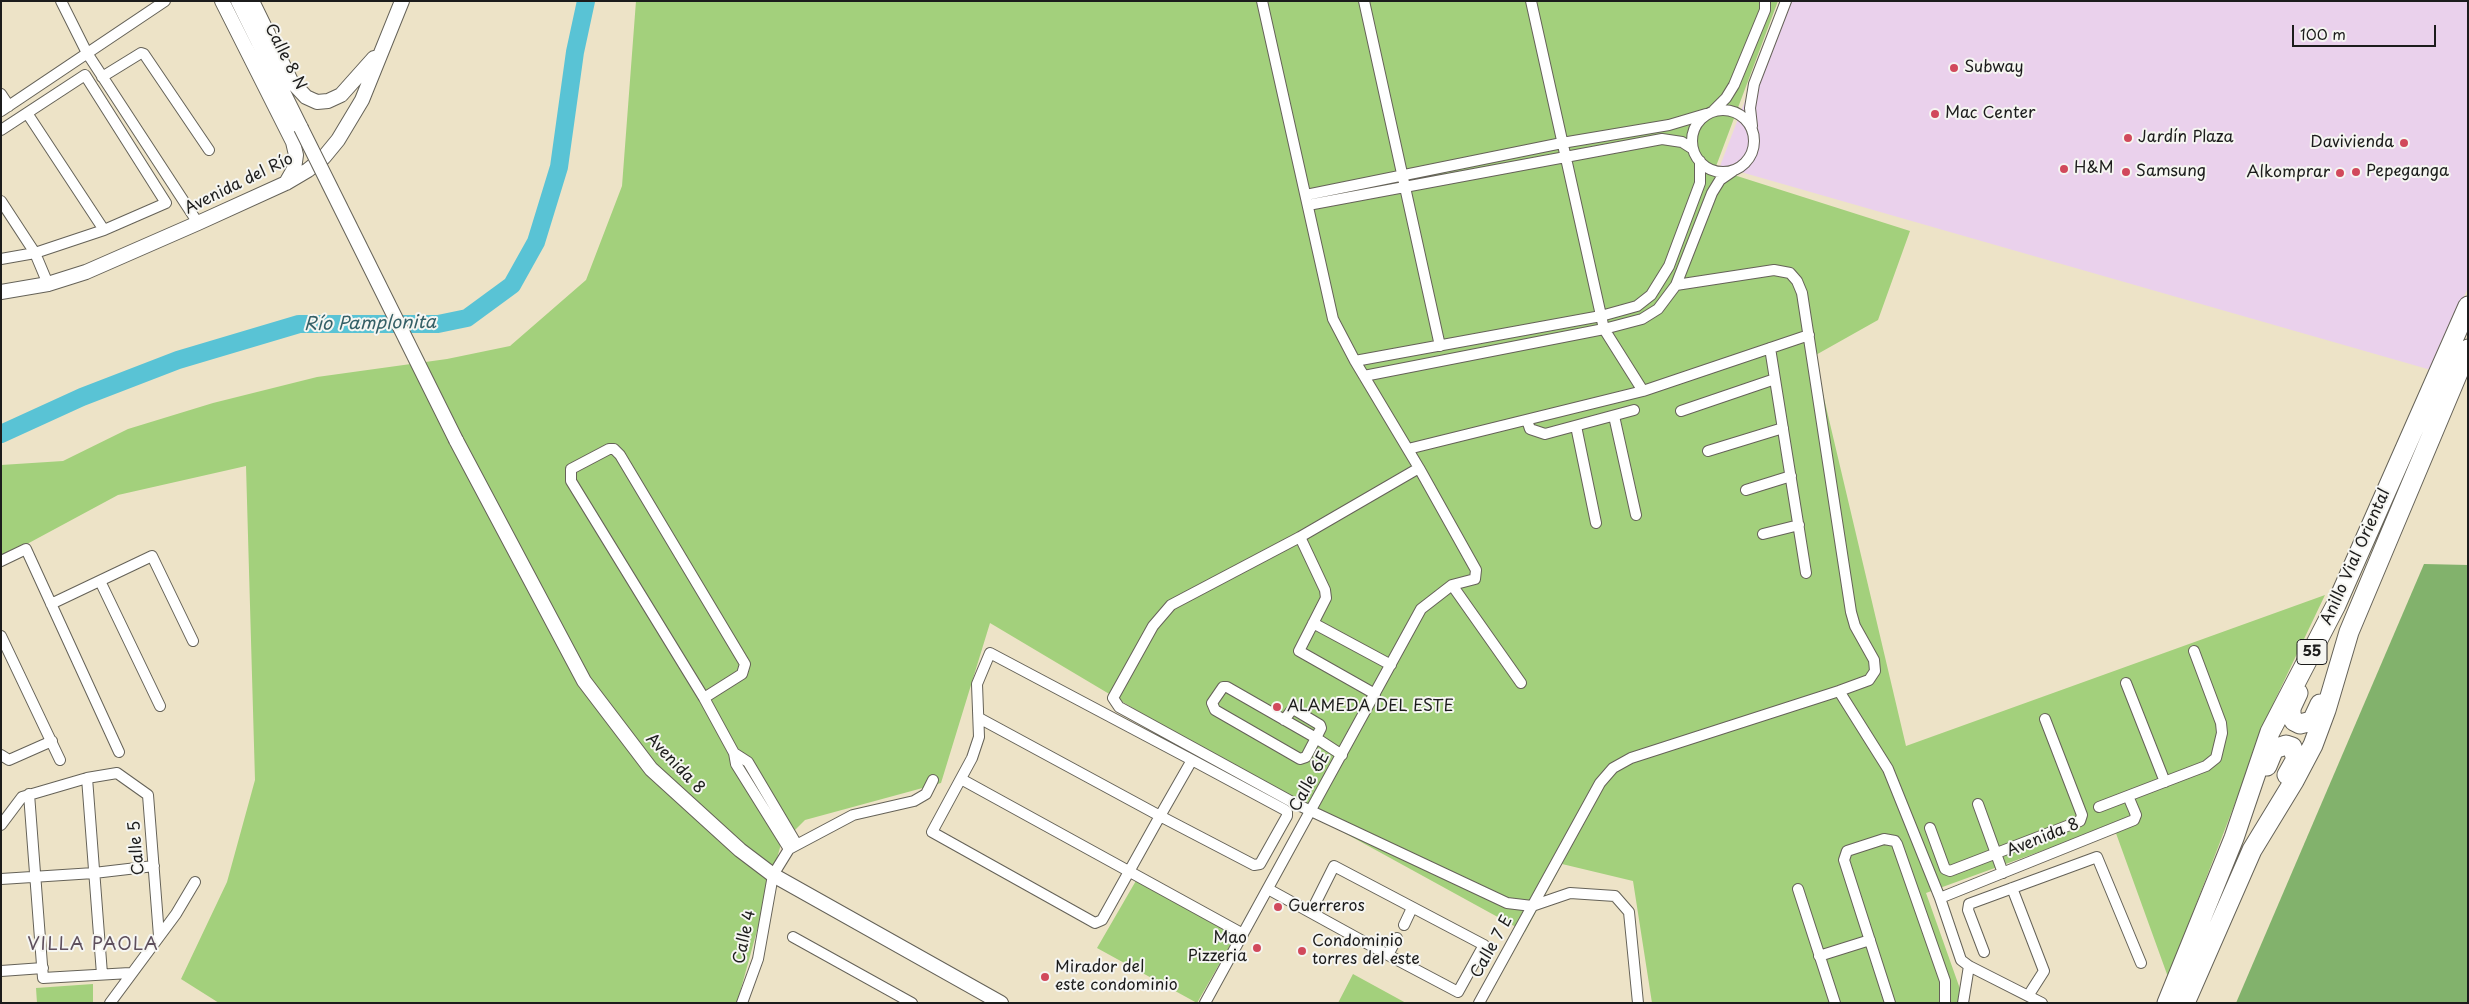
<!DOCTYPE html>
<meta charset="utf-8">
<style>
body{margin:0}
#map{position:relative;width:2469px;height:1004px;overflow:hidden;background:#ede3c7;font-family:"Playpen Sans",sans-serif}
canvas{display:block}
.frame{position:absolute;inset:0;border:2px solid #1c1c1c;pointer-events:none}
.scale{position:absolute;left:2292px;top:25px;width:144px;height:22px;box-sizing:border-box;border:2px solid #1c1c1c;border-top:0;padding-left:6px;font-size:15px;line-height:18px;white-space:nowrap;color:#1c1c1c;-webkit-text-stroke:4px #f6f6f2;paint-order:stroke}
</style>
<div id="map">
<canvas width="2469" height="1004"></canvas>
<div class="frame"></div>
<div class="scale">100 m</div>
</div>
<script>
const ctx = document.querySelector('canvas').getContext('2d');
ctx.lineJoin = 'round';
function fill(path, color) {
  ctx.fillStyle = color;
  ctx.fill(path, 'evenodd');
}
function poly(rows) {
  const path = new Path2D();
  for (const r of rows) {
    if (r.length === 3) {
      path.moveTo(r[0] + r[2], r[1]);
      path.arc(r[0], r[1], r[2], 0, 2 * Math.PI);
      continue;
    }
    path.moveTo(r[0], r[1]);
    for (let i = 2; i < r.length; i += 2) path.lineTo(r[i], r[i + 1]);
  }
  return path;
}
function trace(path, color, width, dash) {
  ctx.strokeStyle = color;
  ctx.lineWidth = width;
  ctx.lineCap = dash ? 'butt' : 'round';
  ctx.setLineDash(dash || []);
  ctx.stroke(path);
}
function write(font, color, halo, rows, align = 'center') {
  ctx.font = font + ' "Playpen Sans",sans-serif';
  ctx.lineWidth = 4;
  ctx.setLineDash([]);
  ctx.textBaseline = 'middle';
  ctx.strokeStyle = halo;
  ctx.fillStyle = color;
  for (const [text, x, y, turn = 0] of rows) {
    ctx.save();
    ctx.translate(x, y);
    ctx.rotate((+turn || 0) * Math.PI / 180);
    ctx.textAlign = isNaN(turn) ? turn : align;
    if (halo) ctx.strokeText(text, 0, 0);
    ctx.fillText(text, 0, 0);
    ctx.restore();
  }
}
fill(poly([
 [1783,1,2468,1,2468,288,2431,370,1720,166]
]), '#ead1ec');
fill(poly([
 [636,1,1778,1,1715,169,1910,231,1878,320,1814,356,1906,746,2325,595,2274,702,2168,977,2113,825,1926,893,1965,1003,1652,1003,1633,881,1562,864,1525,932,1321,820,990,623,941,783,805,820,781,844,737,1003,219,1003,181,979,227,882,255,780,246,466,118,495,1,558,1,465,63,461,128,429,213,403,317,377,447,359,510,346,586,280,622,186],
 [1137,879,1236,935,1197,1003,1097,948],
 [1353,974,1406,1003,1338,1003],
 [93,984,93,1003,37,1003,36,988]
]), '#a3d07c');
fill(poly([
 [2424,564,2468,565,2468,1003,2236,1003]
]), '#82b26c');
trace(poly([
 [1,434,82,397,178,360,299,324,438,324,467,318,512,285,536,242,559,167,575,52,586,1]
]), '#59c3d5', 18);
const street = poly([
 [61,1,87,53,198,223],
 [1364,1,1440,346],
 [1531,1,1604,329,1643,391],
 [102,77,141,53,144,54,209,150],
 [1,94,9,106],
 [1723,141,31],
 [1714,110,1726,98,1734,85,1765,10,1765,1],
 [1,111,165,1],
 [27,113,104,230],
 [1752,126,1750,108,1754,84,1786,1],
 [1,130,85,75,166,203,104,230,35,253,1,259],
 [1306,195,1562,143,1669,125,1706,114],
 [1,201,35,253,48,284],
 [1308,205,1662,139,1682,142,1693,149],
 [1770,348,1806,573],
 [1355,361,1601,316,1637,306,1651,295,1669,266,1700,183,1700,161],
 [1364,376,1604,329,1642,319,1658,309,1676,285,1712,193,1720,180,1733,171],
 [1681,411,1775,379],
 [1614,416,1636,515],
 [1527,420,1530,429,1545,434,1634,410],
 [1576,426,1596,523],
 [1408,449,1643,391,1809,335],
 [1708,451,1783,428],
 [1746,490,1791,476],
 [1763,534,1799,525],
 [1300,537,1419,468],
 [1,561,26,549,119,752],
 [100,581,160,706],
 [1452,585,1521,683],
 [51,604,152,556,193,641],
 [1313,623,1391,665],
 [1,636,60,760],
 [2126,683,2165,782],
 [1839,691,1888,769,1940,898,1961,960,1969,966,2042,1003],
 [1375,694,1299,651,1326,598,1325,590,1300,537,1171,605,1153,626,1113,698,1119,707,1294,803,1507,903,1532,906,1570,893,1615,896,1629,912,1638,1003],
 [704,698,742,674,745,664,620,455,614,449,609,449,571,469,571,481,704,698,734,753,736,764,789,849],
 [979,718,1160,816,1254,865,1260,864,1287,816,1287,812,1285,810,1192,760,990,653,977,684,979,737,972,758,932,832,1095,923,1102,920,1160,816,1192,760],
 [1284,720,1291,711,1295,710,1320,725,1321,728,1316,738,1306,757,1300,759,1215,710,1212,703,1223,687,1227,687,1316,738,1342,755],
 [734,753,748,762,796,843],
 [1,755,9,760,52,741],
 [87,778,102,974],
 [961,779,1243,934],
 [29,794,43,978,130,973],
 [1978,804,2003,873],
 [2099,807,2206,766,2216,758,2222,733,2221,723,2194,651],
 [1,825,22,797,87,778,117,773,148,795,159,936],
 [1930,828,1945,869,1950,871,2080,821,2082,815,2045,719],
 [1,879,94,873,154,866],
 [2012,888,2044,971,2028,996],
 [1268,889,1388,955,1458,992,1484,945,1334,866,1311,912],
 [1798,889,1835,1003],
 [1940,898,2134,820,2136,815,2128,796],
 [1404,925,1412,908],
 [793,937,912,1003],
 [1984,952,1968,910,1969,904,2097,857,2141,963],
 [1388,955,1397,938],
 [1819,956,1870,940],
 [1,971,43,968],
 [110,1003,176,914,195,882],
 [742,1003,758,959,773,875,789,849,853,815,914,801,926,794,933,780],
 [1205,1003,1421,609,1452,585,1475,579,1476,570,1419,468,1355,361,1333,319,1262,1],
 [1479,1003,1600,783,1613,768,1631,758,1839,691,1869,680,1875,671,1874,660,1855,626,1851,612,1802,293,1797,281,1790,273,1774,270,1676,285],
 [1890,1003,1844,860,1847,851,1884,839,1895,841,1897,844,1945,981,1945,1003],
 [1963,1003,1969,966]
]);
const secondary = poly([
 [222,1,293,142,296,155,294,169,286,183],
 [238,1,301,128],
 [252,1,291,81,306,97,317,102,328,101,341,95,374,58],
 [1,292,48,284,86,272,198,223,286,183,308,170,324,157,338,140,362,100,402,1],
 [456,440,584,681,651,769,740,850,773,875,1001,1003]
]);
const highway = poly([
 [2298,693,2291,708,2291,715,2294,721,2300,724,2312,721,2320,704],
 [2267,766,2274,749,2286,745,2292,747,2296,759,2287,775],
 [2167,1003,2234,838,2270,732,2336,605,2468,306],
 [2185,1003,2252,850,2294,781,2313,745,2326,710,2349,632,2468,349]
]);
trace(street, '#656258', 12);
trace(secondary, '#656258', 16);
trace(highway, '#656258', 21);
trace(street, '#fff', 10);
trace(secondary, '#fff', 14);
trace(highway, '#fff', 19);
const secondaryBridge = poly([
 [301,128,456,440]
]);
trace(secondaryBridge, '#656258', 16, []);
trace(secondaryBridge, '#fff', 14);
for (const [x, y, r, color] of [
 [1954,68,5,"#d1495b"],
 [1935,114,5,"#d1495b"],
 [2128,138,5,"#d1495b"],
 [2404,143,5,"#d1495b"],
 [2064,169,5,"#d1495b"],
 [2126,172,5,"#d1495b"],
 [2356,172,5,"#d1495b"],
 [2340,173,5,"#d1495b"],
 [1277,707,5,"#d1495b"],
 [1278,907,5,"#d1495b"],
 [1257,948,5,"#d1495b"],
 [1302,951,5,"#d1495b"],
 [1045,977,5,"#d1495b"]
]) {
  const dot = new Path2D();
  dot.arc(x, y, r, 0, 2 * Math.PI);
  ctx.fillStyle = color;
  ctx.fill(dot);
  trace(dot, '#f6f6f2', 2);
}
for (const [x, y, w] of [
 [2312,652,30]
]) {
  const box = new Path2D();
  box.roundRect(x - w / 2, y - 12.5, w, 25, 4);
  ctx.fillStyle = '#f6f6f2';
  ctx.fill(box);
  trace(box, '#1c1c1c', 1);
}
write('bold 15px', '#1c1c1c', null, [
 ["55",2312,652]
]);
write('16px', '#1c1c1c', '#f6f6f2', [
 ["Calle 8 N",285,57,63],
 ["Avenida del Río",239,184,-26],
 ["Anillo Vial Oriental",2356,557,-66],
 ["Avenida 8",675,764,46],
 ["Calle 6E",1310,782,-61],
 ["Avenida 8",2043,838,-22],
 ["Calle 5",137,848,-95],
 ["Calle 4",745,937,-78],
 ["Calle 7 E",1492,947,-61]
]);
write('16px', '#1c1c1c', '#f6f6f2', [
 ["Subway",1964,68],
 ["Mac Center",1945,114],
 ["Jardín Plaza",2138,138],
 ["Davivienda",2394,143,"right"],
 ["H&M",2074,169],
 ["Samsung",2136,172],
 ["Pepeganga",2366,172],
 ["Alkomprar",2330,173,"right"],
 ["ALAMEDA DEL ESTE",1287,707],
 ["Guerreros",1288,907],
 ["Mao",1247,939,"right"],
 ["Pizzeria",1247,957,"right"],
 ["Condominio",1312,942],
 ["torres del este",1312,960],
 ["Mirador del",1055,968],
 ["este condominio",1055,986]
], 'left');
write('italic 18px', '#345f66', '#f6f6f2', [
 ["Río Pamplonita",370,324,-1]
]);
ctx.letterSpacing = '1px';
write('18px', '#5e4f5d', '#f6f6f2', [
 ["VILLA PAOLA",93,945]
]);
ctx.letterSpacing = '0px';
</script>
